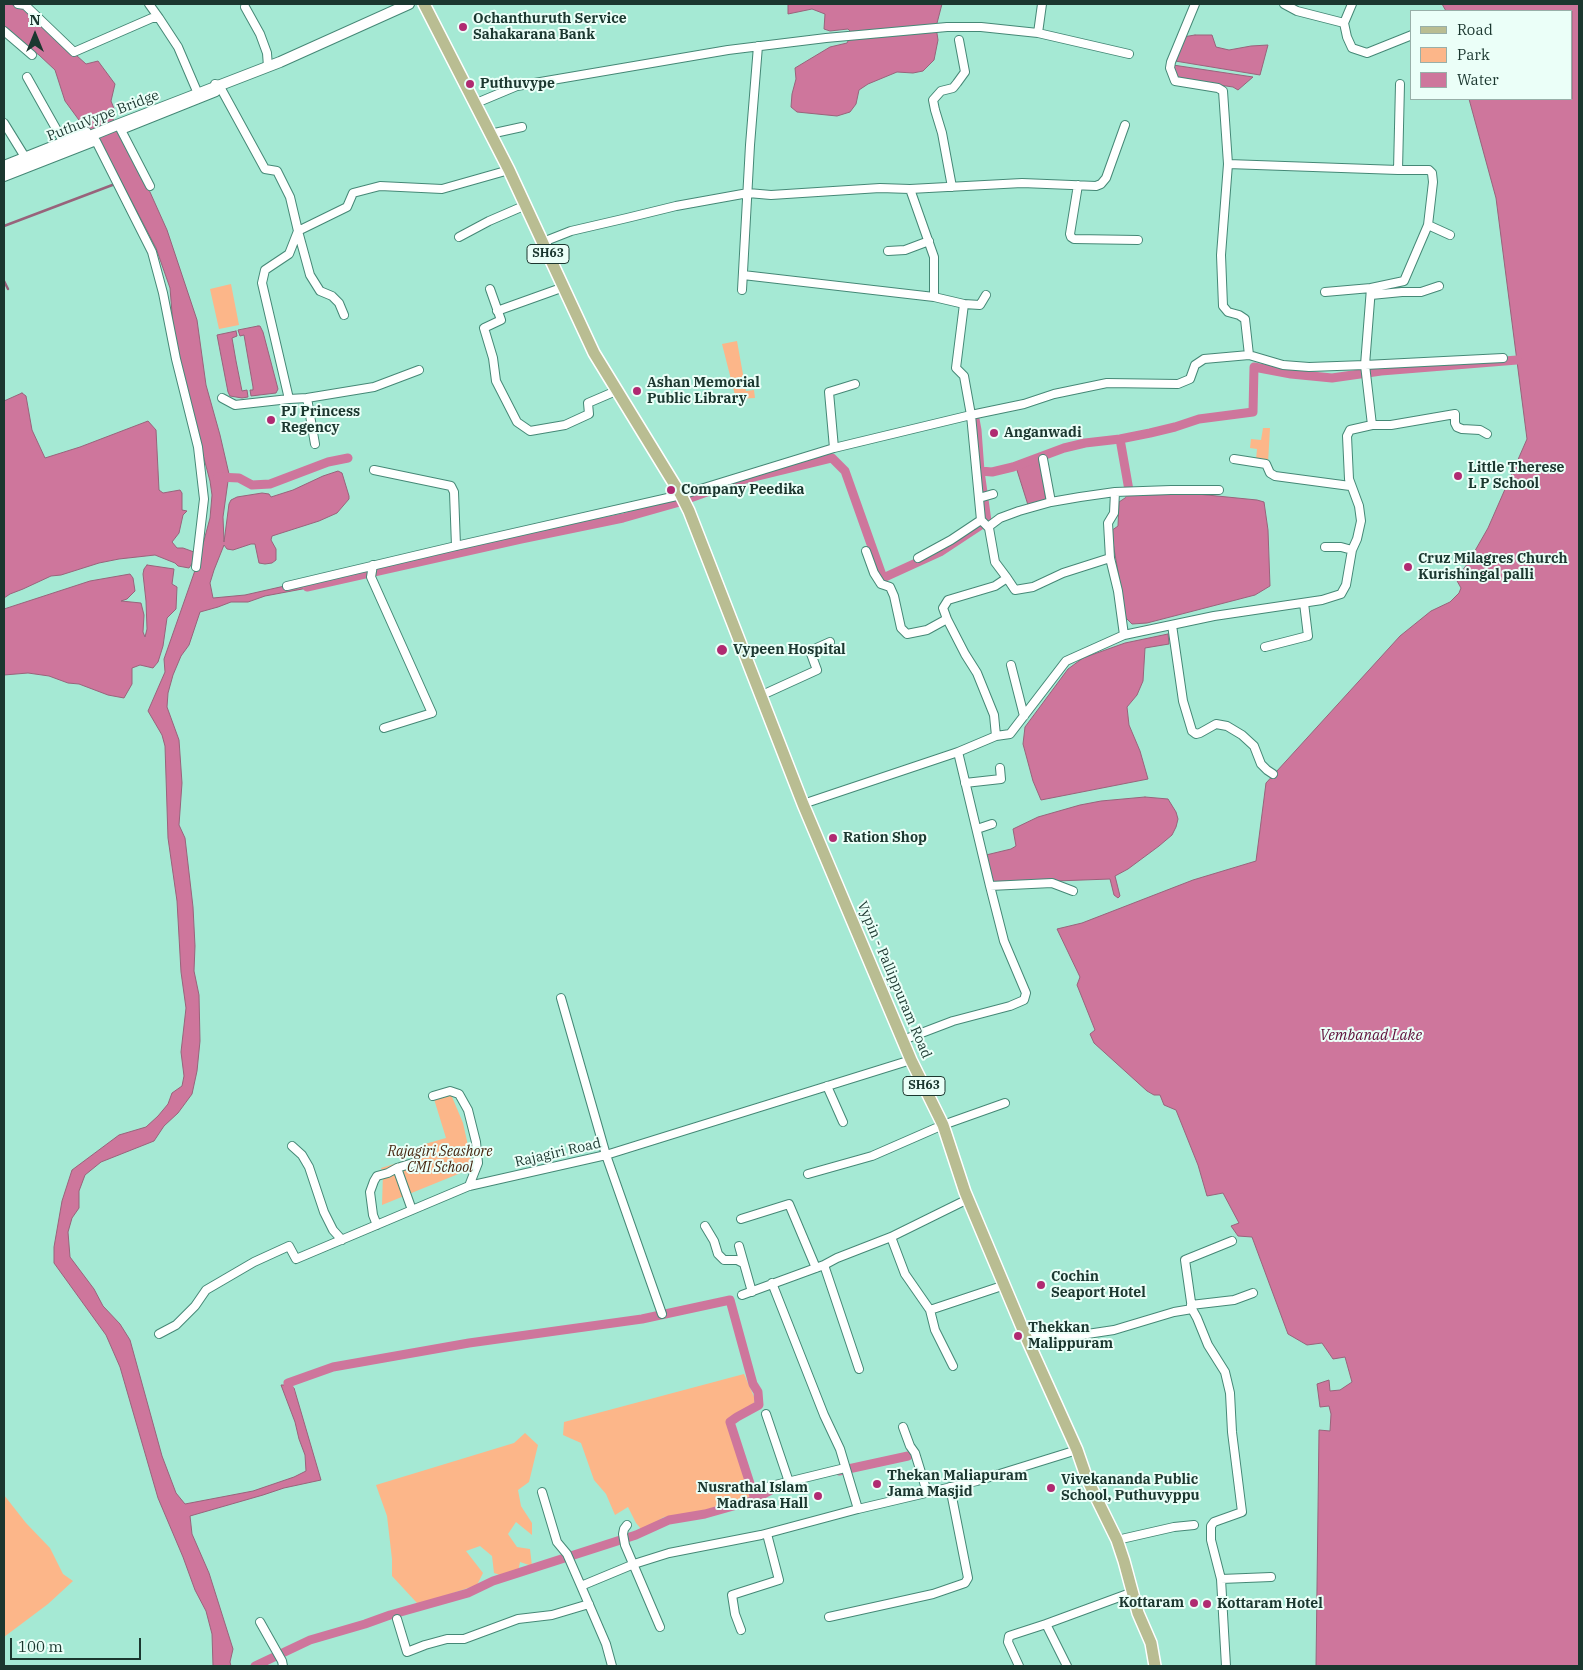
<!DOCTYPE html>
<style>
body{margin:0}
#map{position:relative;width:1583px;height:1670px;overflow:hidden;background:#a5e9d4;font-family:"IBM Plex Serif",serif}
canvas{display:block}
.frame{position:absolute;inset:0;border:5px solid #1b372f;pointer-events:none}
.legend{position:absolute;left:1410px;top:10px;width:162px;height:90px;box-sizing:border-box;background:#ebfff8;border:1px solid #98afa8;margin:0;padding:6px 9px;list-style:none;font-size:15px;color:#1b372f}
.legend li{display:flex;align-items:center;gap:10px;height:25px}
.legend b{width:25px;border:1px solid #98afa8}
.north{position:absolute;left:10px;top:10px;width:50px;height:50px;-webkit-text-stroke:4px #ebfff8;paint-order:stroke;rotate:0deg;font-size:14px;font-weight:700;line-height:20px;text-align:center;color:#1b372f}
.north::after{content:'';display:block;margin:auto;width:18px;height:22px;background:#1b372f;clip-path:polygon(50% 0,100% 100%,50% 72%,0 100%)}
.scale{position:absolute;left:10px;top:1638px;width:131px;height:22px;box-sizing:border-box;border:2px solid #1b372f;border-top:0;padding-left:6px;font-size:15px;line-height:18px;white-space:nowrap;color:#1b372f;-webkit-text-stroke:4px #ebfff8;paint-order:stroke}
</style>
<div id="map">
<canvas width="1583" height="1670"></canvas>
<div class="frame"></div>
<ul class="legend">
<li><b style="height:6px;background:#b9bd92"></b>Road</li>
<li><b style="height:14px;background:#fcb689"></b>Park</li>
<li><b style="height:14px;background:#ce769c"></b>Water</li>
</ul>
<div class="north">N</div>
<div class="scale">100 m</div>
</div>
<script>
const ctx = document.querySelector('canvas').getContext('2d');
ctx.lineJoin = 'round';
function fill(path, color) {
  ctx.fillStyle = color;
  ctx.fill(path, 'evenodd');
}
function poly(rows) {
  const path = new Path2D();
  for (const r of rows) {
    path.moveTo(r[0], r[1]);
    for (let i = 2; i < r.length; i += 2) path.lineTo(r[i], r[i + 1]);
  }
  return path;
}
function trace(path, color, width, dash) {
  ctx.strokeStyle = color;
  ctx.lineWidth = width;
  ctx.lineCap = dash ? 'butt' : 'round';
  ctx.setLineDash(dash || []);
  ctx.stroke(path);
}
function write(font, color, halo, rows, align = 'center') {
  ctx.font = font + ' "IBM Plex Serif",serif';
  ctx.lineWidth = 4;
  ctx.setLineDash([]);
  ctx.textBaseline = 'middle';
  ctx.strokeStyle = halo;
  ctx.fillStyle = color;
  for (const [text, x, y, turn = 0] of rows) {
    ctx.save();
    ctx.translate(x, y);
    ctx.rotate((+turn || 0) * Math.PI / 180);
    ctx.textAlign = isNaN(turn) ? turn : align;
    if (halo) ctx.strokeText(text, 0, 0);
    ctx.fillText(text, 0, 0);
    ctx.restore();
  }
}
fill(poly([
 [231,284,239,325,219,329,210,289],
 [737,341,746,391,754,390,755,398,736,399,722,344],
 [1263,428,1270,428,1268,463,1256,460,1257,449,1250,448,1251,439,1261,440],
 [450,1092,463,1123,473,1168,382,1205,383,1173,381,1168,417,1157,425,1144,446,1138,434,1099],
 [744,1374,755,1399,754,1403,732,1418,757,1494,727,1506,689,1515,664,1517,642,1530,636,1523,628,1507,615,1515,606,1494,594,1480,581,1443,563,1435,564,1422],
 [525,1433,538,1445,529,1482,518,1490,521,1506,532,1523,532,1535,516,1522,508,1534,517,1547,530,1549,532,1566,520,1562,518,1572,506,1577,494,1573,492,1556,480,1546,466,1551,483,1573,477,1585,426,1602,417,1603,392,1576,392,1559,387,1516,376,1485,514,1443],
 [4,1495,26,1523,50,1548,63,1574,73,1581,48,1604,4,1637]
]), '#fcb689');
const water = poly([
 [4,4,10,4,25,9,86,64,98,61,115,84,111,101,115,111,113,119,141,172,167,230,197,320,206,385,220,435,229,474,223,517,224,542,229,504,231,500,237,497,262,493,269,494,271,497,293,490,323,476,338,471,342,473,349,496,349,499,337,513,319,521,272,536,271,540,276,549,276,560,272,563,265,564,259,563,255,544,251,544,233,550,227,549,224,545,214,570,210,583,213,598,245,595,289,585,326,581,313,587,265,596,248,602,231,602,218,607,200,612,189,645,181,656,173,675,168,693,167,707,179,740,182,783,179,825,185,838,193,907,195,946,194,971,199,995,200,1041,197,1071,192,1094,178,1113,164,1126,154,1141,101,1162,85,1175,79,1191,79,1208,72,1218,68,1232,70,1257,94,1289,103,1306,120,1324,130,1340,162,1456,176,1493,185,1504,253,1491,294,1477,306,1471,305,1455,299,1439,295,1422,281,1385,288,1385,294,1388,321,1480,284,1488,263,1495,190,1516,192,1534,209,1573,233,1649,230,1662,231,1666,213,1666,212,1634,206,1611,195,1590,183,1557,158,1498,120,1367,106,1335,54,1263,54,1247,62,1201,72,1170,119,1135,146,1127,158,1116,168,1104,172,1093,182,1086,184,1076,181,1052,186,1008,181,972,177,901,168,838,165,746,162,735,148,711,165,672,164,659,199,559,210,518,212,495,210,481,182,376,173,325,170,288,156,248,94,129,87,131,65,101,55,70,39,55,4,29,4,4],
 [788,4,942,4,936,27,938,40,934,60,923,71,913,73,897,72,868,84,859,90,856,104,850,112,837,116,797,112,791,107,792,94,796,79,795,68,830,47,847,43,852,33,848,29,830,31,824,29,825,14,812,9,788,14,788,4],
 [1442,4,1579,4,1579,1666,1316,1666,1319,1430,1330,1431,1331,1414,1329,1406,1320,1407,1317,1384,1329,1380,1330,1391,1340,1390,1352,1382,1345,1357,1333,1359,1322,1343,1307,1345,1288,1334,1252,1237,1238,1236,1231,1226,1239,1223,1223,1193,1207,1196,1198,1165,1176,1110,1164,1105,1160,1095,1154,1095,1147,1091,1094,1043,1090,1034,1095,1030,1077,985,1080,977,1057,929,1082,923,1193,880,1256,861,1266,783,1400,636,1431,611,1450,602,1459,593,1461,588,1456,579,1468,563,1488,528,1527,439,1496,198,1469,99,1572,99,1572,11,1446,11,1442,4],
 [1195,35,1212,35,1216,47,1229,50,1251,46,1268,45,1260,75,1175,61,1183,37,1195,35],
 [1173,65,1253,77,1238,90,1233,87,1178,79,1174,72,1173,65],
 [258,326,260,326,263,332,278,389,276,393,251,396,250,390,253,390,253,387,244,335,240,336,238,330,258,326],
 [236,331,237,336,232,338,236,361,242,391,247,390,248,397,242,398,230,396,228,392,217,335,236,331],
 [22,393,26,396,32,430,45,458,80,447,148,421,156,430,159,490,163,493,180,490,182,493,182,510,187,511,183,515,179,533,172,542,177,548,183,548,194,552,193,562,189,568,178,566,175,563,155,555,119,559,99,563,61,575,51,576,23,589,10,594,4,598,4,401,22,393],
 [1041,459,1046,502,1028,505,1016,467,1041,459],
 [1197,494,1257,500,1264,502,1268,530,1270,586,1255,595,1147,623,1132,624,1126,618,1111,531,1118,526,1119,502,1128,496,1137,495,1197,494],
 [147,565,174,569,172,584,177,587,176,609,167,618,163,646,158,662,153,668,140,665,132,668,132,684,124,698,108,695,79,684,68,683,49,676,28,673,4,675,4,609,90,581,130,574,133,578,135,591,127,599,121,601,141,603,144,615,143,632,145,637,147,629,146,601,143,574,144,569,147,565],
 [1168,634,1169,644,1145,648,1143,681,1137,695,1127,707,1129,725,1140,751,1148,779,1041,800,1033,781,1023,744,1025,727,1068,669,1083,658,1125,643,1168,634],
 [1145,797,1168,799,1176,812,1178,819,1176,827,1172,835,1159,846,1128,869,1115,876,1120,896,1118,898,1114,895,1110,879,1001,883,991,882,986,855,1011,849,1016,846,1013,829,1038,817,1080,805,1101,801,1145,797]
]);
fill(water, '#ce769c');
trace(water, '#98637b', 1);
trace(poly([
 [4,226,115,184],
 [4,281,8,289]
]), '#98637b', 2.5);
trace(poly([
 [1120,439,1130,496],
 [980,471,992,472,1013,467,1064,448,1085,443,1120,439,1150,433,1175,427,1199,419,1253,412,1254,367,1291,374,1332,378,1381,371,1517,360],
 [218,477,239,478,252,485,270,484,328,462,348,458],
 [307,587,521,539,623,518,676,503,738,481,832,458,845,471,883,578,940,552,987,521,980,471,977,430,975,419],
 [291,1397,288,1383,333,1367,469,1343,642,1319,730,1300,753,1384,758,1392,759,1405,737,1417,730,1422,755,1499],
 [839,1471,908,1456],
 [255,1666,310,1640,365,1624,390,1615,468,1593,493,1581,636,1535,669,1520,705,1514,751,1501,771,1490,780,1487]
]), '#ce769c', 9);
const minor = poly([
 [18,4,25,5,74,52,152,18,159,18,178,47,196,89],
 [149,4,159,18],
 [1284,4,1297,11,1344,23,1352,4],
 [245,7,260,34,267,53,268,67],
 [1344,23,1347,37,1352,48,1367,53,1412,35],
 [4,31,32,55],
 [1038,33,1042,4],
 [27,77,63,141],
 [215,84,219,85,265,169,277,171,290,197,298,231,347,207,353,193,380,186,442,189,509,170],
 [1400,84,1398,170,1429,170,1432,173,1433,182,1428,225,1404,281,1371,288,1365,365,1503,358],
 [474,104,517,86,728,50,826,38,947,27,981,27,1038,33,1129,54],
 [4,123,25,157],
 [490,134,522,127],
 [1228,164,1398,170],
 [4,165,87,132],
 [4,177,96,141,152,252,163,293,176,359,198,447,204,499,196,567],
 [1078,185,1070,234,1071,237,1074,239,1138,240],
 [150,186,121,130,216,92,219,85],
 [952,187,942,133,935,110,933,100,941,91,953,88,957,83,965,72,959,40],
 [910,189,934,257,934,297,964,304,956,368,964,376,971,415,981,520,989,528,995,562,1007,578],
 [1428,225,1450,235],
 [459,237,489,221,526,205],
 [543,242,571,231,627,218,676,206,748,193,771,195,880,188,910,189,1022,183,1096,186,1101,184,1106,178,1125,125],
 [888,251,905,250,929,241],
 [743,275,934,297],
 [490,289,501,320,484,328,493,358,496,381,517,422,530,431,565,425,589,414,588,403,616,391],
 [742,290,750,145,758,46],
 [1325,292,1371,288],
 [1371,295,1402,292,1421,292,1439,286],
 [964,304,980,305,986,295],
 [497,311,564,287],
 [222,398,235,405,289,399],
 [307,398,289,399,262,283,265,270,289,254,298,231,310,275,320,291,332,296,339,303,344,315],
 [1372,425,1391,425,1455,414,1455,423,1457,427,1462,429,1480,430,1487,434],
 [315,444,307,398,374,387,419,370],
 [834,448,829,392,855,384],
 [1043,459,1051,502],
 [1234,459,1266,464,1270,473,1275,476,1350,486],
 [374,470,451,486,454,492,456,546],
 [979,498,993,494],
 [988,527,1000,518,1019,511,1051,502,1080,497,1115,492,1171,490,1219,490],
 [1325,547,1341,547,1352,550],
 [866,551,874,573,881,584,890,587,894,596,901,628,907,634,927,630,947,619],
 [918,558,951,540,981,520],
 [373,565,371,577,432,713,384,728],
 [287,586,456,546,681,495,834,448,971,415,1024,404,1054,394,1107,383,1178,384,1190,379,1195,365,1204,359,1249,355],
 [1172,625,1183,701,1192,731,1196,734,1200,733,1216,724,1227,726,1242,735,1254,746,1261,764,1267,770,1273,774],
 [1124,635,1214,616,1322,600,1341,594,1346,585,1352,550,1357,539,1361,521,1359,506,1349,479,1347,436,1350,430,1372,425,1365,365,1309,367,1283,365,1249,355,1245,319,1239,315,1228,312,1223,306,1221,255,1228,164,1223,91,1218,88,1175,81,1170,68,1171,62,1195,4],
 [1265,647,1308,636,1304,603],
 [1011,665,1024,716],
 [760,696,817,670,810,651,830,642],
 [996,736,994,715,977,673,965,654,947,619,943,608,948,600,995,586,1007,578,1015,590,1033,587,1063,573,1110,558],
 [958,752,990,886,1052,883,1073,891],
 [965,783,1001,779,1000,768],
 [803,804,958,752,996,736,1010,734,1066,661,1124,635,1118,591,1110,558,1108,523,1114,513,1115,492],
 [977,829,992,824],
 [561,998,606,1155,662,1314],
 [903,1040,953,1021,1010,1006,1024,1000,1026,993,1004,941,990,886],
 [827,1086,843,1122],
 [433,1096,450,1091,459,1094,468,1110,476,1142,478,1163,469,1186],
 [292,1146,302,1155,309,1167,324,1212,333,1230,342,1240],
 [808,1174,872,1156,943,1125,1005,1103],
 [412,1210,397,1168,413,1163],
 [741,1219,789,1204,816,1268],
 [377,1225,373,1215,370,1192,374,1181,377,1176,388,1173,397,1168],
 [705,1226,714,1241,718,1254,724,1260,737,1260,743,1263],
 [891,1237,905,1274,930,1310],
 [739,1246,752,1292],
 [824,1265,859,1369],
 [772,1283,824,1415,840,1449,858,1509],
 [742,1295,824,1265,837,1258,891,1237,968,1199],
 [1191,1305,1234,1300,1253,1293],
 [159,1334,176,1325,195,1306,206,1290,254,1262,289,1246,296,1259,469,1186,606,1155,911,1060],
 [1026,1337,1074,1336,1114,1330,1174,1312,1192,1309],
 [953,1366,935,1330,930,1310,1005,1285],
 [766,1414,789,1482],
 [903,1427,910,1446,915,1453,927,1492],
 [767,1487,845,1468],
 [542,1492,557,1542,567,1554,581,1586],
 [627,1525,624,1529,623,1534,625,1545,660,1627],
 [1117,1540,1174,1527,1194,1525],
 [1221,1579,1211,1540,1211,1526,1214,1522,1242,1512,1232,1432,1230,1393,1225,1372,1208,1345,1197,1318,1192,1309,1185,1260,1232,1241],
 [829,1617,933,1594,965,1583,968,1578,950,1487],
 [397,1619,407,1652,425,1645,447,1639,464,1639,518,1619,552,1615,589,1604],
 [260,1622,282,1661,283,1666],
 [1046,1624,1133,1592],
 [741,1630,735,1614,732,1595,779,1580,767,1534],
 [612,1666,606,1644,581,1586,634,1564,669,1553,761,1535,858,1509,977,1481,1077,1450],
 [1019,1666,1008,1642,1009,1636,1046,1624,1067,1666],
 [1226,1666,1221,1579,1271,1577]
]);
const secondary = poly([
 [4,171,117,125,280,62,409,4]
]);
const primary = poly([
 [424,4,509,170,594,353,681,495,689,511,803,804,911,1060,943,1125,965,1192,1026,1337,1077,1450,1087,1479,1117,1540,1124,1561,1138,1613,1151,1643,1155,1666]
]);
trace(minor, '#458876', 10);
trace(secondary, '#458876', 12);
trace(primary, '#fff', 14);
trace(minor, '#fff', 8);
trace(secondary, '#fff', 10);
trace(primary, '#b9bd92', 11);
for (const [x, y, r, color] of [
 [463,27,5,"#b02a71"],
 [470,84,5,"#b02a71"],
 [637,391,5,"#b02a71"],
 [271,420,5,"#b02a71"],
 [994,433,5,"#b02a71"],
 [1458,476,5,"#b02a71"],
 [671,490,5,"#b02a71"],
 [1408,567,5,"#b02a71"],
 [722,650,6,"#b02a71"],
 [833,838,5,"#b02a71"],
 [1041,1285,5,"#b02a71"],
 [1018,1336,5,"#b02a71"],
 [877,1484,5,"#b02a71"],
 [1051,1488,5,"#b02a71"],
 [818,1496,5,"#b02a71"],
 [1194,1603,5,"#b02a71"],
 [1207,1604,5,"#b02a71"]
]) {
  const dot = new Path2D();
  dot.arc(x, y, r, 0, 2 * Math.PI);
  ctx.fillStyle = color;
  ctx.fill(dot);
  trace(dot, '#ebfff8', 2);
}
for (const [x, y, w] of [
 [548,254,42],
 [924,1086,42]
]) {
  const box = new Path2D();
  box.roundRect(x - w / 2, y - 9.5, w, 19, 4);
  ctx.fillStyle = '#ebfff8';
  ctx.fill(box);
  trace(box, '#1b372f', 1);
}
write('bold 12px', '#1b372f', null, [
 ["SH63",548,254],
 ["SH63",924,1086]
]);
write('bold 14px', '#1b372f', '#ebfff8', [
 ["Ochanthuruth Service",473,19],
 ["Sahakarana Bank",473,35],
 ["Puthuvype",480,84],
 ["Ashan Memorial",647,383],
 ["Public Library",647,399],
 ["PJ Princess",281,412],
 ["Regency",281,428],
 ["Anganwadi",1004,433],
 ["Little Therese",1468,468],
 ["L P School",1468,484],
 ["Company Peedika",681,490],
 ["Cruz Milagres Church",1418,559],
 ["Kurishingal palli",1418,575],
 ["Vypeen Hospital",733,650],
 ["Ration Shop",843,838],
 ["Cochin",1051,1277],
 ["Seaport Hotel",1051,1293],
 ["Thekkan",1028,1328],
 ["Malippuram",1028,1344],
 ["Thekan Maliapuram",887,1476],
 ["Jama Masjid",887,1492],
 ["Vivekananda Public",1061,1480],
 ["School, Puthuvyppu",1061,1496],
 ["Nusrathal Islam",808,1488,"right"],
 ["Madrasa Hall",808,1504,"right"],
 ["Kottaram",1184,1603,"right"],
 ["Kottaram Hotel",1217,1604]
], 'left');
write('14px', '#1b372f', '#ebfff8', [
 ["PuthuVype Bridge",103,116,-21],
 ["Vypin - Pallippuram Road",894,980,67],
 ["Rajagiri Road",558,1153,-13]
]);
write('italic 14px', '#46260f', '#ebfff8', [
 ["Rajagiri Seashore",440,1152],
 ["CMI School",440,1168]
]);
write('italic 15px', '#5e0e39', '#ebfff8', [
 ["Vembanad Lake",1371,1036]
]);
</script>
